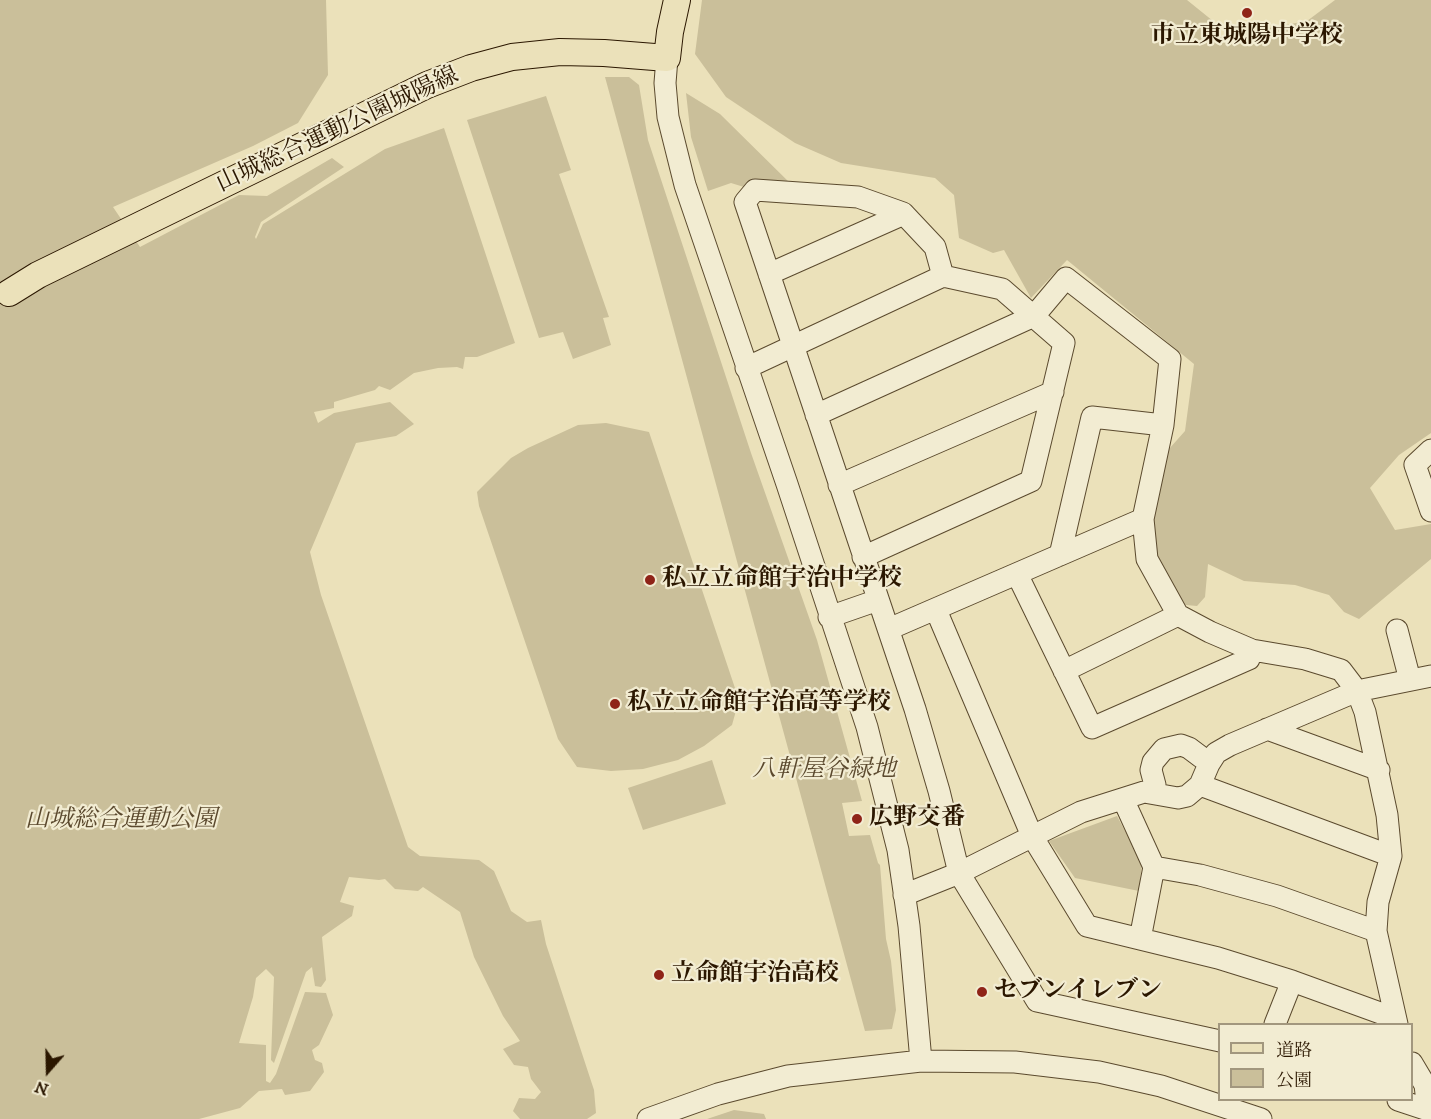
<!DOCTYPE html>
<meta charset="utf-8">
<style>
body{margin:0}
#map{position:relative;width:1431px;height:1119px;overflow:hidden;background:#ebe1ba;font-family:"IM FELL DW Pica","Noto Serif JP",serif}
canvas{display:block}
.legend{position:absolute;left:1218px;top:1023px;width:195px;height:78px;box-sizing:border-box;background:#f2ecd2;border:2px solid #a2977e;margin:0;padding:8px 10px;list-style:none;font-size:18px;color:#2b1700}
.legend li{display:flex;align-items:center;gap:12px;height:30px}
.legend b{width:30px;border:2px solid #a2977e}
.north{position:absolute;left:18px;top:1041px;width:60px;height:60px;-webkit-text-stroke:4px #f2ecd2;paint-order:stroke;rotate:200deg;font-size:16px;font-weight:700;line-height:24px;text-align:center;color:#2b1700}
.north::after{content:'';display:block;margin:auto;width:21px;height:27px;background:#2b1700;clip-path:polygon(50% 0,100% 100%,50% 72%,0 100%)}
</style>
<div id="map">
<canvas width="1431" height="1119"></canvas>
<ul class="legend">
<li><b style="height:8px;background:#ebe1ba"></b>道路</li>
<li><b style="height:16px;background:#cabf9a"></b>公園</li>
</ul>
<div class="north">N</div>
</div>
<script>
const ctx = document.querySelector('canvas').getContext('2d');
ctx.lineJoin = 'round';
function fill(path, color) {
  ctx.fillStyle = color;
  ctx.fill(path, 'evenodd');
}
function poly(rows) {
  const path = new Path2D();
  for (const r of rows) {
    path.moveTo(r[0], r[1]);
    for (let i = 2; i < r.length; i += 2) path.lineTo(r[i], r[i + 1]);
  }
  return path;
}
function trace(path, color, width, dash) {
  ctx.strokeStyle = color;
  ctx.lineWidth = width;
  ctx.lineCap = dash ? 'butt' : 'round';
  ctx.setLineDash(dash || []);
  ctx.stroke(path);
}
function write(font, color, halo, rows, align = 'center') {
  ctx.font = font + ' "IM FELL DW Pica","Noto Serif JP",serif';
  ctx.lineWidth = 4.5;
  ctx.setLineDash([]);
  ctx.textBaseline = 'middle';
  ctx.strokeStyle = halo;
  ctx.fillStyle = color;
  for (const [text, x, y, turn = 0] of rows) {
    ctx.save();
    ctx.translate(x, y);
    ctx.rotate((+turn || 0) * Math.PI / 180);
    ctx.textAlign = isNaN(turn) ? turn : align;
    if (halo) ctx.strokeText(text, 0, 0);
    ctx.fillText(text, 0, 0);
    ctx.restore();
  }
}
fill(poly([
 [0,0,326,0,328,75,298,123,253,146,113,207,140,247,239,195,267,196,332,158,344,167,261,222,255,237,256,239,263,224,385,149,444,128,515,343,477,357,465,357,463,369,457,367,438,368,414,373,390,390,379,386,375,390,334,402,334,408,314,412,318,423,334,413,390,402,414,424,396,436,356,443,310,552,321,595,408,847,420,856,479,860,494,871,511,911,527,922,541,920,546,944,594,1090,596,1113,587,1119,520,1119,513,1111,519,1098,535,1099,541,1092,531,1079,528,1067,514,1065,503,1049,520,1041,503,1016,474,957,460,912,423,887,418,891,395,889,385,879,379,880,349,877,340,902,354,906,352,916,322,937,326,980,321,987,315,986,312,967,306,972,274,1063,271,1060,274,977,266,969,256,978,253,997,239,1043,266,1045,266,1081,270,1083,276,1074,305,992,326,993,333,1015,319,1045,312,1050,315,1060,322,1063,324,1072,310,1091,285,1095,282,1089,259,1091,240,1108,199,1119,0,1119],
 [702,0,1187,0,1213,21,1216,28,1214,38,1307,21,1335,0,1431,0,1431,433,1399,455,1370,488,1395,530,1431,524,1431,559,1359,619,1344,612,1329,595,1295,585,1244,581,1208,564,1205,597,1197,606,1186,605,1177,600,1151,549,1152,507,1169,449,1185,431,1194,364,1067,260,1031,298,1004,250,993,253,959,238,954,195,935,178,841,163,795,143,726,97,695,54],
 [605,77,629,77,639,85,648,140,751,453,817,640,862,801,842,803,849,836,870,835,878,863,880,865,886,939,891,961,896,1010,892,1029,865,1031],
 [686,93,720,114,793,186,744,187,731,183,708,191,691,137],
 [546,96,571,170,559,174,609,317,603,318,611,345,573,359,563,332,539,338,467,120],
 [606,423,649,432,739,700,732,725,704,746,678,760,643,769,611,771,577,767,558,739,479,506,477,492,511,458,528,448,578,425],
 [712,760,726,804,643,830,628,788],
 [1117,816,1142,863,1139,891,1075,878,1049,841],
 [734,1110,764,1114,766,1119,707,1119]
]), '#cabf9a');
const minor = poly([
 [667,58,665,83,668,117,685,185,787,484,867,727,898,850,909,926,921,1061],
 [769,274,904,214],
 [943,276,935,247,903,213,858,197,755,190,745,202,915,709,939,791,959,873,1037,1001,1220,1041],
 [746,368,943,276,1002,289,1064,343,1031,481,863,557],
 [816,415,1034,316,1066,278,1170,359,1163,425,1143,519,1147,559,1178,615,1210,632,1252,650,1305,659,1341,670,1357,691,1365,712,1387,815,1391,856,1378,902,1376,931,1397,1024],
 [1431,450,1415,465,1431,511],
 [839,485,1053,392],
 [1060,555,1092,417,1163,425],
 [1017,574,1092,728,1249,659,1252,650],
 [936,610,1032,836,1087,926,1218,958,1292,981,1394,1018],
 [829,617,878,600],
 [889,629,1143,519],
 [1397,630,1410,680],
 [1064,671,1178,615],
 [1267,729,1379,770],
 [1200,785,1391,856],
 [1154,792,1155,785,1151,770,1153,762,1164,749,1181,745,1189,748,1201,757,1211,761],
 [1123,799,1154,867,1140,939],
 [1154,867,1200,875,1277,896,1376,931],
 [904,895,959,873,1081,812,1144,792,1178,798,1187,796,1200,785,1209,764,1216,753,1230,745,1357,691,1431,676],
 [1275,1024,1292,981],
 [1398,1100,1428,1110,1425,1085,1412,1063],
 [648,1119,718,1094,788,1076,921,1061,1015,1062,1099,1072,1161,1086,1261,1119]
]);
const major = poly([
 [9,293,38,275,427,85,471,68,512,57,560,52,604,53,667,58,670,32,677,0]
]);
trace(minor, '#5b4a2e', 23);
trace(major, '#2b1700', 28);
trace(minor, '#f2ecd2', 21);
trace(major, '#ebe1ba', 26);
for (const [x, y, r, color] of [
 [1247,13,6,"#8f2418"],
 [650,580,6,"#8f2418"],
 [615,704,6,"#8f2418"],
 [857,819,6,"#8f2418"],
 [659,975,6,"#8f2418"],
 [982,992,6,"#8f2418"]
]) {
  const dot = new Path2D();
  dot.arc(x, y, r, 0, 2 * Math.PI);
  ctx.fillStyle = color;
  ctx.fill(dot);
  trace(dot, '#f2ecd2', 2);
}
write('bold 24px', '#2b1700', '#f2ecd2', [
 ["市立東城陽中学校",1247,37,"center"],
 ["私立立命館宇治中学校",662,580],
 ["私立立命館宇治高等学校",627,704],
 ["広野交番",869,819],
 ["立命館宇治高校",671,975],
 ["セブンイレブン",994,992]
], 'left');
write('24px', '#2b1700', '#f2ecd2', [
 ["山城総合運動公園城陽線",338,131,-25]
]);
write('italic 24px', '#5b492e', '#f2ecd2', [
 ["八軒屋谷緑地",824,771],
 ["山城総合運動公園",121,821]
]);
</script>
